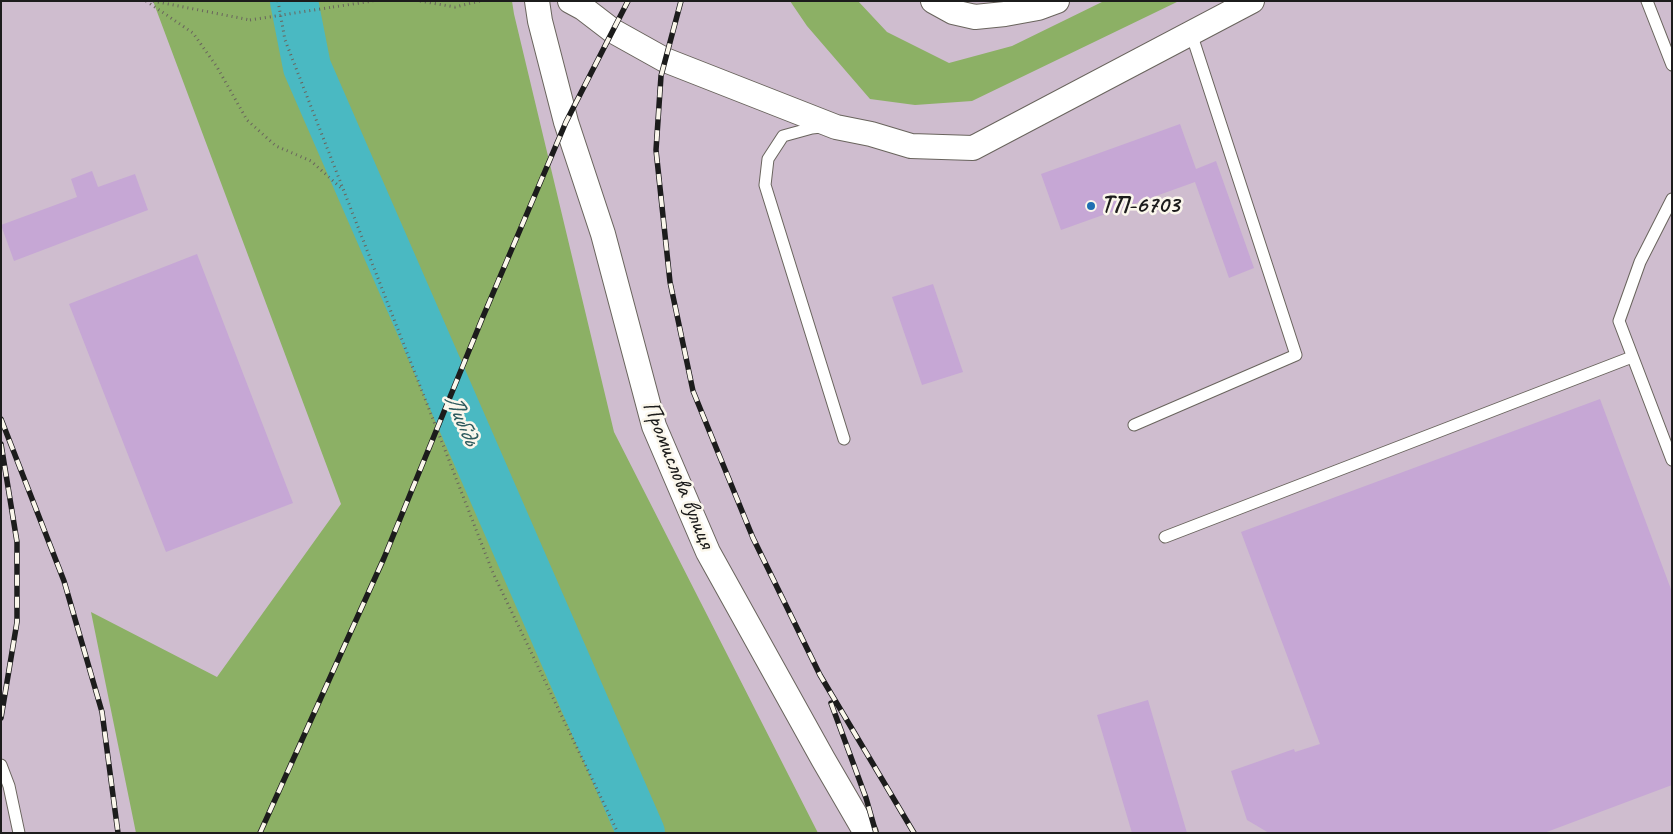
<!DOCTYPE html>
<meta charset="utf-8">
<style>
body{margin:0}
#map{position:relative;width:1673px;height:834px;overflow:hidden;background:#f7ebd7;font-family:Caveat,sans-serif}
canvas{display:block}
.frame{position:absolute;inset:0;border:2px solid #1c1c1c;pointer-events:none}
</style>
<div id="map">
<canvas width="1673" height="834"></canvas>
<div class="frame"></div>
</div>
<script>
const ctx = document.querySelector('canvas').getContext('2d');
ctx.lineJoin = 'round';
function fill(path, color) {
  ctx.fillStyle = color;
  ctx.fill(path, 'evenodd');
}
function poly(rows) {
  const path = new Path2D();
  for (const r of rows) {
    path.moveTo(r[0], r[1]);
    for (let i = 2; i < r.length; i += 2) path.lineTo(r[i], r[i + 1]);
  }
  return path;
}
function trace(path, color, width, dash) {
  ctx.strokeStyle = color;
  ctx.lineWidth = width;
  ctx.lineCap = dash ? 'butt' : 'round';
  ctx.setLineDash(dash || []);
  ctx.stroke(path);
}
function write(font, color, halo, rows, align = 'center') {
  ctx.font = font + ' Caveat,sans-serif';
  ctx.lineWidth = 5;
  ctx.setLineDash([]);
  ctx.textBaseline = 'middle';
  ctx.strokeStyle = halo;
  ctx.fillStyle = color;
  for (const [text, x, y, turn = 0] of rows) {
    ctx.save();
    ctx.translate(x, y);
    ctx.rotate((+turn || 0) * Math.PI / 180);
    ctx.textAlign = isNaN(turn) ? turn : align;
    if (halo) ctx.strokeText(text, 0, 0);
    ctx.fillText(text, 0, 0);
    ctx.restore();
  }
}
fill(poly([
 [1,1,1672,1,1672,833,1,833]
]), '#cfbdcf');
fill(poly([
 [153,1,512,1,514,14,614,432,818,833,136,833,91,612,217,677,341,504],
 [790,1,858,1,887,32,949,63,1012,46,1104,1,1179,1,972,101,915,105,870,99,807,26]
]), '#8cb065');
trace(poly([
 [294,1,307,67,641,833]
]), '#4ab9c2', 48);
fill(poly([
 [1180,124,1196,169,1216,161,1254,268,1229,278,1195,182,1061,230,1041,174],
 [92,171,98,187,135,174,148,210,14,261,1,225,77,197,71,179],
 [197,254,293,503,166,552,69,304],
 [933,284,963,372,922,385,892,297],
 [1600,399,1672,592,1672,785,1544,833,1269,833,1247,820,1231,771,1294,749,1295,752,1320,744,1241,532],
 [1148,700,1187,833,1132,833,1097,715]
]), '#c6a7d5');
const service = poly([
 [1647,1,1672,65],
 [821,127,812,128,783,136,768,159,765,185,844,439],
 [1672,199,1640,262,1619,321,1672,460],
 [1134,425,1296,355,1191,33],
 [1165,537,1632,357],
 [1,765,9,786,19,833]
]);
const minor = poly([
 [537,1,540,21,566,122,603,234,654,426,708,552,823,759,866,833],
 [570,1,583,8,613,31,665,60,836,127,871,134,911,146,973,148,1252,1],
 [933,1,953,12,975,17,1005,14,1038,8,1057,1]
]);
trace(service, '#69645d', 13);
trace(minor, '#69645d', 26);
trace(poly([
 [146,1,193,33,217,67,247,120,276,146,311,161,341,188],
 [153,1,250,20],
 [278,1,285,40,493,573,618,833],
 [420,1,455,7,480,1],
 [333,7,373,1]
]), '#69645d', 3, [1, 4]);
trace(service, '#fff', 11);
trace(minor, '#fff', 24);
const rail = poly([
 [681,1,661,76,656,150,670,282,693,391,753,538,820,675,914,833],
 [1,419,64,581,102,712,118,833],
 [1,444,17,542,17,622,1,718],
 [831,703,866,798,876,833],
 [260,833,384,558,482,319,566,122,628,1]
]);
trace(rail, '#1c1c1c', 5.5);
trace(rail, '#fbf7ec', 4, [11]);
trace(poly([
 [250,20,333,7]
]), '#69645d', 3, [1, 4]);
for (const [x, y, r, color] of [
 [1091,206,5,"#1f6fb2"]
]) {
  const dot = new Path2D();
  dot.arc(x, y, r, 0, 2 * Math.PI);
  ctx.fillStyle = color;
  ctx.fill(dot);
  trace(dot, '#fbf7ec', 2);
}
write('bold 24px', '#1c1c1c', '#fbf7ec', [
 ["ТП-6703",1101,206]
], 'left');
write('24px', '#1c1c1c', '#fbf7ec', [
 ["Промислова вулиця",678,475,68]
]);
write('italic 25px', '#2e5b5e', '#fbf7ec', [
 ["Либідь",461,419,66]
]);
</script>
